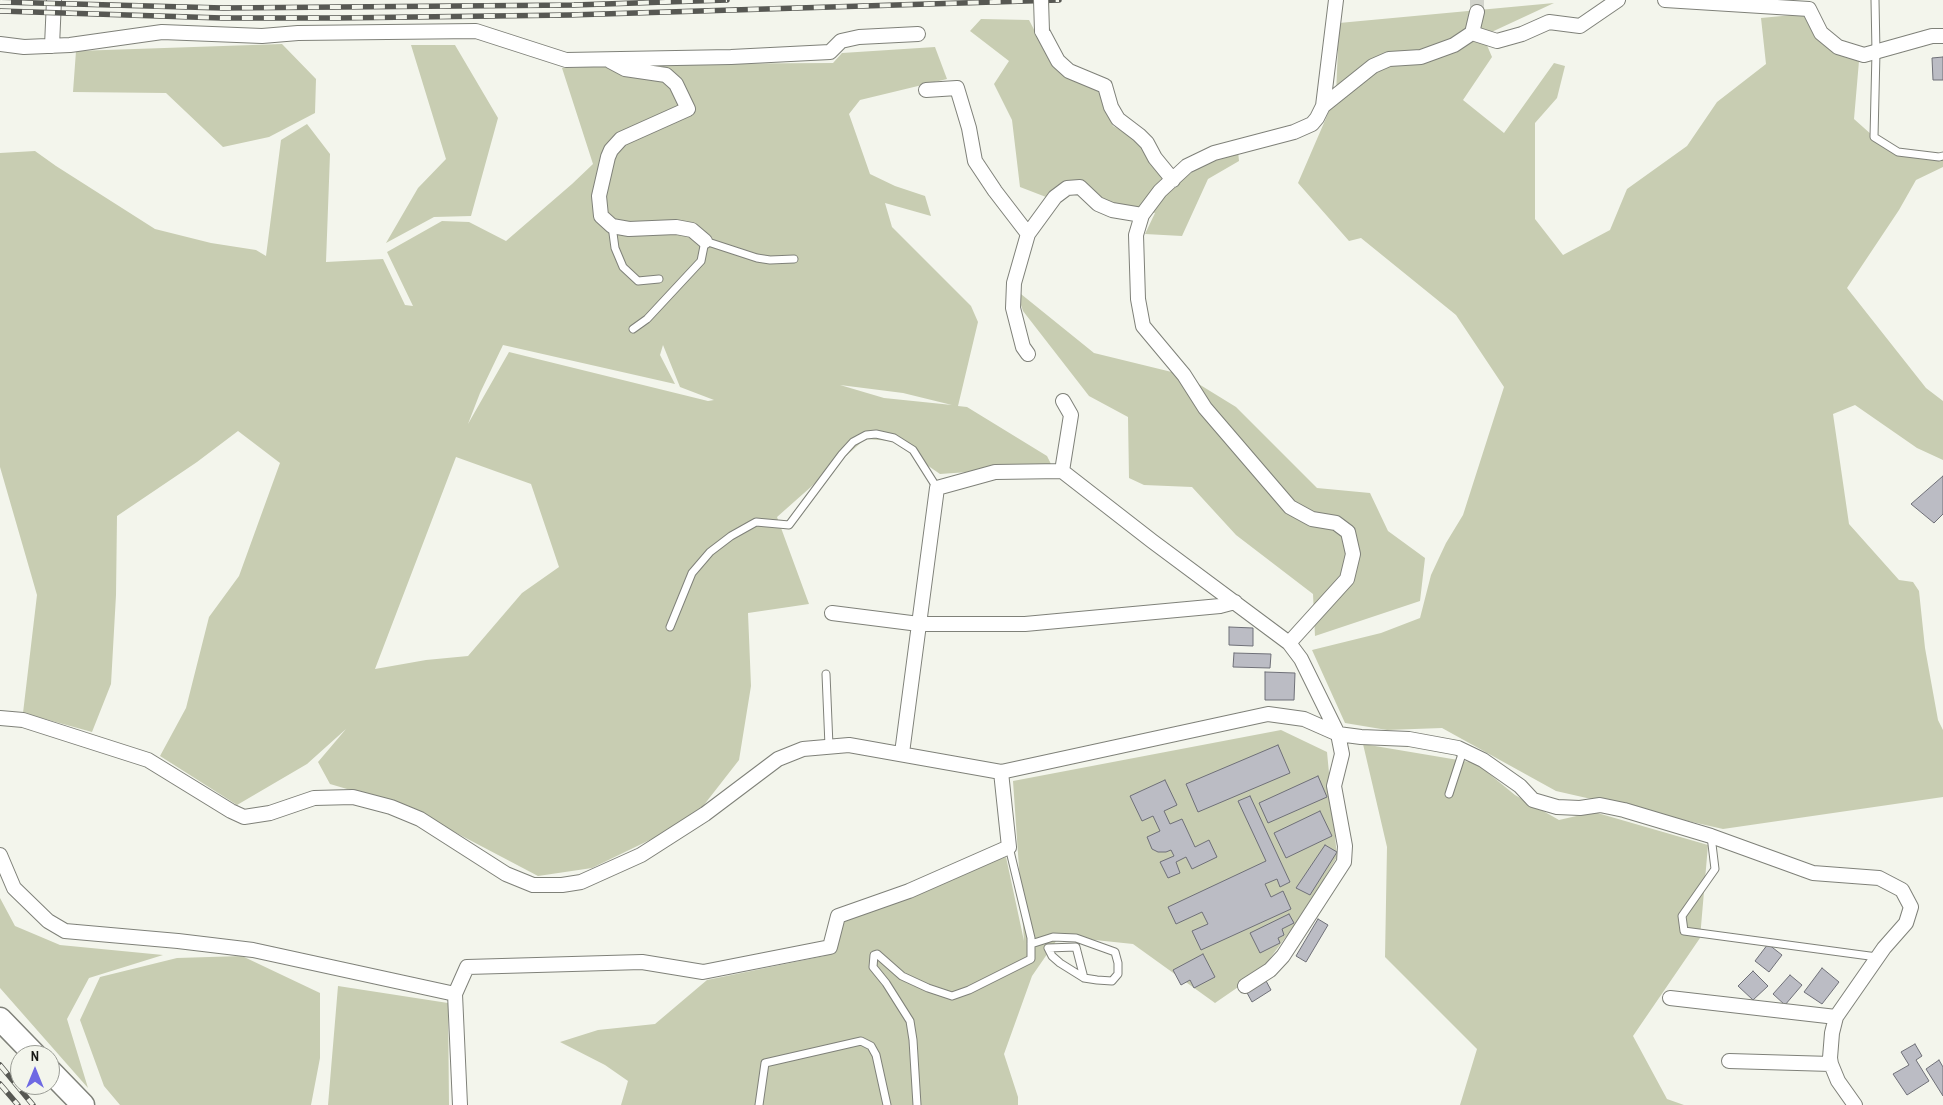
<!DOCTYPE html>
<style>
body{margin:0}
#map{position:relative;width:1943px;height:1105px;overflow:hidden;background:#f3f5ec;font-family:"Archivo Narrow",sans-serif}
canvas{display:block}
.north{position:absolute;left:10px;top:1045px;width:50px;height:50px;box-sizing:border-box;background:#f3f5ec;border:1px solid #9b9d96;border-radius:50%;rotate:0deg;font-size:14px;font-weight:700;line-height:20px;text-align:center;color:#171815}
.north::after{content:'';display:block;margin:auto;width:18px;height:22px;background:#6e69e3;clip-path:polygon(50% 0,100% 100%,50% 72%,0 100%)}
</style>
<div id="map">
<canvas width="1943" height="1105"></canvas>
<div class="north">N</div>
</div>
<script>
const ctx = document.querySelector('canvas').getContext('2d');
ctx.lineJoin = 'round';
function fill(path, color) {
  ctx.fillStyle = color;
  ctx.fill(path, 'evenodd');
}
function poly(rows) {
  const path = new Path2D();
  for (const r of rows) {
    path.moveTo(r[0], r[1]);
    for (let i = 2; i < r.length; i += 2) path.lineTo(r[i], r[i + 1]);
  }
  return path;
}
function trace(path, color, width, dash) {
  ctx.strokeStyle = color;
  ctx.lineWidth = width;
  ctx.lineCap = dash ? 'butt' : 'round';
  ctx.setLineDash(dash || []);
  ctx.stroke(path);
}
fill(poly([
 [1554,3,1483,36,1492,57,1463,100,1504,133,1554,63,1565,66,1557,98,1535,123,1535,219,1563,255,1610,230,1627,189,1687,146,1717,102,1766,64,1761,18,1803,14,1826,45,1859,61,1854,119,1891,152,1943,154,1943,167,1916,180,1899,210,1847,288,1926,388,1943,401,1943,460,1917,448,1855,405,1833,414,1849,524,1899,580,1913,582,1919,591,1925,648,1938,720,1943,730,1943,797,1723,829,1556,791,1442,728,1387,730,1345,723,1312,650,1381,633,1420,618,1431,575,1446,543,1463,515,1504,387,1456,315,1361,238,1349,241,1298,183,1336,95,1339,23],
 [981,19,1029,20,1053,66,1070,78,1099,91,1113,126,1139,140,1170,187,1215,157,1238,151,1239,161,1208,179,1182,236,1145,234,1155,213,1100,201,1076,180,1046,197,1020,187,1012,120,994,84,1009,61,970,31],
 [282,44,316,79,315,113,269,137,223,147,166,93,73,92,76,51],
 [411,45,455,45,498,118,471,216,434,217,386,243,418,188,446,159],
 [935,47,947,79,860,100,849,114,870,174,895,186,925,196,931,216,885,203,892,227,971,306,978,322,958,406,967,407,1047,456,1052,466,940,474,892,441,865,439,777,517,809,604,748,613,751,686,739,760,693,819,592,868,538,876,405,806,330,784,318,762,346,729,307,764,237,805,160,756,186,708,209,617,239,576,280,463,238,431,197,462,117,516,116,595,111,684,92,732,23,713,37,595,0,467,0,153,35,151,56,166,155,229,211,243,256,250,266,256,281,140,307,124,330,154,326,262,383,259,405,305,413,306,387,252,442,221,469,222,506,241,572,184,593,164,562,68,655,64,833,63,842,53],
 [503,345,675,384,660,355,663,345,680,387,714,400,708,401,509,352,468,424,480,393],
 [840,385,903,393,952,405,884,398],
 [456,457,531,484,559,567,522,593,468,656,426,660,375,669],
 [1016,290,1094,353,1184,375,1236,407,1317,488,1370,493,1388,531,1425,558,1420,601,1315,636,1313,594,1236,535,1192,487,1144,485,1129,478,1128,417,1089,396,1023,311],
 [1281,730,1327,752,1337,857,1305,911,1260,972,1215,1003,1133,944,1076,938,1061,934,1032,976,1004,1054,1018,1097,1018,1105,621,1105,628,1081,605,1065,560,1042,598,1030,655,1024,707,980,824,956,830,947,838,916,1006,857,1024,941,1013,781],
 [1363,744,1476,763,1515,795,1559,820,1594,812,1708,845,1700,938,1633,1036,1667,1099,1684,1105,1460,1105,1477,1049,1385,957,1387,847],
 [0,898,15,926,60,945,163,955,89,978,67,1019,88,1088,0,988],
 [242,956,320,993,320,1058,311,1105,120,1105,104,1086,80,1020,100,977,177,958],
 [338,986,448,1003,449,1105,328,1105]
]), '#c8cdb2');
const building = poly([
 [1943,57,1943,80,1933,80,1932,58,1943,57],
 [1943,476,1943,514,1934,523,1911,504,1943,476],
 [1229,627,1253,628,1253,646,1229,645,1229,627],
 [1234,653,1271,654,1270,668,1233,667,1234,653],
 [1265,672,1295,673,1294,700,1265,700,1265,672],
 [1278,745,1290,773,1198,812,1186,784,1278,745],
 [1318,776,1327,797,1268,823,1259,803,1318,776],
 [1165,780,1177,805,1164,811,1170,824,1182,819,1195,847,1209,840,1217,857,1192,869,1186,857,1176,862,1180,873,1168,878,1160,862,1174,856,1171,850,1166,852,1158,852,1152,849,1147,837,1160,831,1153,816,1142,821,1130,796,1165,780],
 [1250,796,1290,882,1280,887,1277,879,1265,884,1271,897,1283,891,1291,909,1201,950,1192,931,1208,924,1202,912,1176,924,1168,907,1266,861,1238,801,1250,796],
 [1320,811,1332,836,1286,858,1274,833,1320,811],
 [1325,845,1337,852,1310,895,1296,888,1325,845],
 [1289,914,1294,923,1282,929,1284,935,1278,938,1280,943,1260,953,1250,933,1289,914],
 [1318,919,1328,925,1306,962,1296,956,1318,919],
 [1768,944,1782,955,1769,972,1755,961,1768,944],
 [1203,954,1215,977,1194,988,1190,980,1181,985,1173,970,1203,954],
 [1822,968,1839,982,1822,1004,1804,992,1822,968],
 [1753,971,1768,986,1753,1000,1738,986,1753,971],
 [1790,975,1802,985,1785,1005,1773,994,1790,975],
 [1265,979,1271,990,1252,1002,1246,991,1265,979],
 [1915,1044,1922,1056,1916,1060,1929,1081,1907,1095,1893,1074,1909,1065,1901,1052,1915,1044],
 [1939,1060,1943,1067,1943,1096,1926,1069,1939,1060]
]);
fill(building, '#bbbcc4');
trace(building, '#6f7078', 1);
trace(poly([
 [1477,0,1477,12]
]), '#d2d4cc', 14, [14, 7]);
const service = poly([
 [1875,0,1876,52,1874,137,1898,152,1939,157,1943,156],
 [612,226,615,248,623,267,638,281,659,279],
 [633,329,647,319,701,261,705,241,757,258,770,260,794,259],
 [670,627,692,573,710,552,731,536,756,522,789,525,842,454,853,442,866,435,876,434,894,438,913,450,937,488],
 [826,674,829,746],
 [1449,794,1463,751],
 [1711,836,1715,869,1682,916,1684,931,1877,957],
 [1031,944,1053,937,1076,938,1115,952,1118,963,1118,974,1112,981,1097,980,1084,978,1060,963,1052,956,1048,948,1076,947,1084,978],
 [759,1105,765,1063,861,1041,871,1046,876,1055,887,1105],
 [917,1105,913,1040,910,1021,886,983,873,967,874,955,877,954,902,976,928,988,952,996,969,990,1031,959,1031,938,1009,847]
]);
const minor = poly([
 [1665,0,1809,9,1821,33,1838,47,1864,55,1932,36,1943,36],
 [1042,31,1058,61,1069,71,1105,86,1111,107,1118,119,1139,135,1147,143,1155,158,1173,180],
 [1472,33,1477,12],
 [0,44,24,47,70,45,162,32,262,36,298,33,476,31,566,60,731,57,830,52,841,41,859,37,918,34],
 [52,46,54,0],
 [610,61,625,69,666,75,676,84,688,109,621,139,611,150,608,157,599,196,601,216,612,226,629,229,676,227,692,230,705,241],
 [926,90,957,88,969,128,975,161,995,191,1028,234],
 [1323,106,1373,66,1389,59,1421,57,1454,45,1472,33,1497,41,1522,34,1549,22,1580,26,1618,0],
 [1028,354,1023,347,1013,308,1014,283,1028,234,1055,197,1067,188,1080,187,1098,204,1112,210,1142,215],
 [1062,471,1071,415,1063,401],
 [832,613,919,624,1025,624,1220,606,1235,602],
 [1289,643,1347,579,1353,554,1348,532,1336,523,1312,519,1290,507,1205,408,1184,375,1143,326,1138,299,1136,235,1142,215,1160,191,1187,166,1214,153,1294,132,1312,124,1317,118,1323,106,1336,0],
 [0,718,23,720,148,760,231,811,244,817,270,813,314,798,353,797,391,807,420,819,506,874,533,885,562,885,581,882,641,855,705,814,778,759,803,749,849,745,1001,772,1268,714,1304,719,1338,734,1361,737,1409,739,1458,748,1483,760,1520,786,1533,800,1557,807,1580,808,1600,805,1624,810,1711,836,1813,873,1879,878,1902,890,1911,907,1906,923,1884,948,1836,1017,1832,1033,1830,1058,1831,1064,1838,1081,1855,1105],
 [902,753,937,488,995,472,1062,471,1152,541,1289,643,1301,659,1338,734,1342,754,1334,786,1345,846,1344,862,1283,956,1270,970,1245,986],
 [0,855,14,888,48,921,65,931,178,941,253,950,455,994,460,1105],
 [455,994,467,967,642,962,703,972,830,947,838,916,909,891,1009,847,1001,772],
 [1670,998,1836,1017],
 [1729,1061,1831,1064]
]);
const primary = poly([
 [0,1019,35,1055],
 [50,1071,83,1105]
]);
trace(service, '#7f8179', 9);
trace(minor, '#7f8179', 16);
trace(primary, '#7f8179', 25);
trace(service, '#fff', 7);
trace(minor, '#fff', 14);
trace(primary, '#fff', 22);
const rail = poly([
 [0,2,223,8,574,5,727,0],
 [0,11,222,18,337,18,570,15,1059,0],
 [0,1065,33,1105],
 [0,1084,18,1105]
]);
trace(rail, '#575853', 5.5);
trace(rail, '#f3f5ec', 4, [11]);
const minorBridge = poly([
 [1041,0,1042,31]
]);
trace(minorBridge, '#7f8179', 16, []);
trace(minorBridge, '#fff', 14);
</script>
